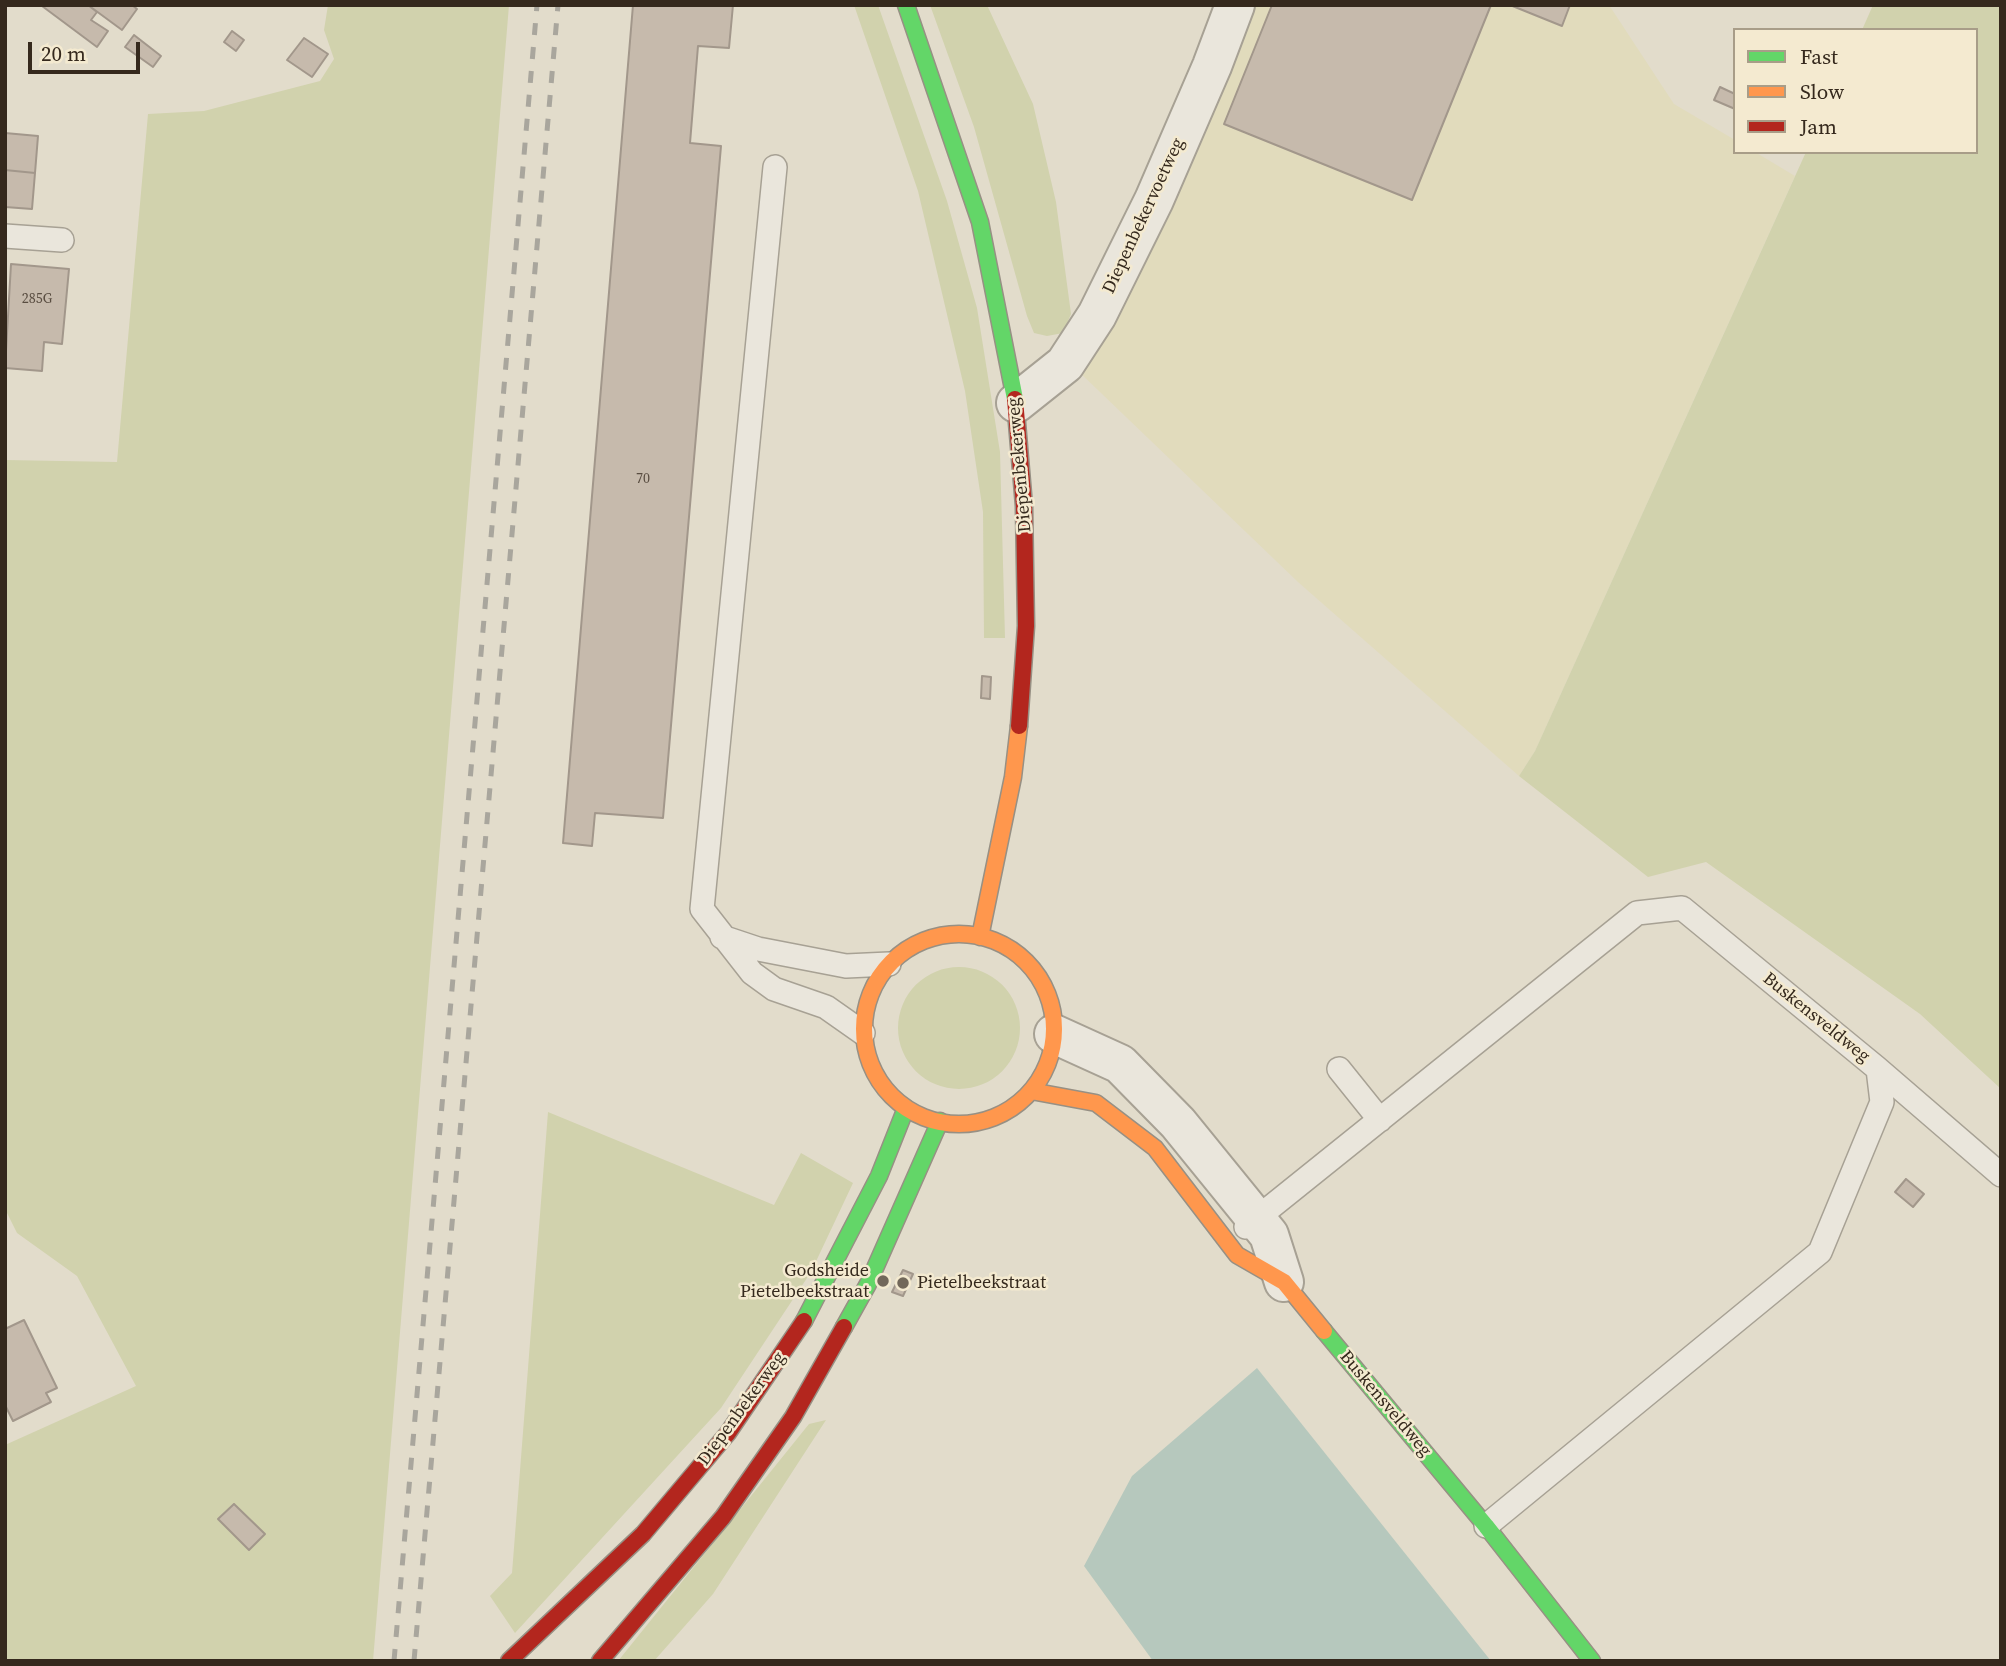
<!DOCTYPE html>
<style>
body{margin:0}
#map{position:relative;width:2006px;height:1666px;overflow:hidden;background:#e2dccb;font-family:"Source Serif 4",serif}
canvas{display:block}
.frame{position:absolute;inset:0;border:7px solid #35291d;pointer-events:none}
.legend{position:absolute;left:1733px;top:28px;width:245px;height:126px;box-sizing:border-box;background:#f4ead0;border:2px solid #a89d88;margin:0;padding:9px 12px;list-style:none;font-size:21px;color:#35291d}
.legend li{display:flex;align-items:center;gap:14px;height:35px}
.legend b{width:35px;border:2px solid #a89d88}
.scale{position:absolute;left:28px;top:42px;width:112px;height:32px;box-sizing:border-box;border:4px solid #35291d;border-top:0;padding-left:9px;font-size:21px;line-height:24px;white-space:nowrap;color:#35291d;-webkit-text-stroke:5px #f4ead0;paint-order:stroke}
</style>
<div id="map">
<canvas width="2006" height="1666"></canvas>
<div class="frame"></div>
<ul class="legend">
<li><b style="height:9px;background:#63d668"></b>Fast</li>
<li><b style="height:9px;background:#ff974d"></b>Slow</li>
<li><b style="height:9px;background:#b3261e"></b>Jam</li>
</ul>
<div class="scale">20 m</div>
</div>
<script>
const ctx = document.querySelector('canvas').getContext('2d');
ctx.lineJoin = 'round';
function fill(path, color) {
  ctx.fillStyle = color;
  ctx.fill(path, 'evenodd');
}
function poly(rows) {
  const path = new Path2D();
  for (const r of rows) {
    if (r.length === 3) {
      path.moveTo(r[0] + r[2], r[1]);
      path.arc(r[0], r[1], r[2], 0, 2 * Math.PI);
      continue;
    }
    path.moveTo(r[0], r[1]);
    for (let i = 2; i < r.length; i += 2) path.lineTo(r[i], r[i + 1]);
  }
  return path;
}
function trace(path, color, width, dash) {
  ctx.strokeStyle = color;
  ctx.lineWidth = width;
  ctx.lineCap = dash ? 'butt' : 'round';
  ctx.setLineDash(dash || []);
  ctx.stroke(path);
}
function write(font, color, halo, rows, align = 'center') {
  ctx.font = font + ' "Source Serif 4",serif';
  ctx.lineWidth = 5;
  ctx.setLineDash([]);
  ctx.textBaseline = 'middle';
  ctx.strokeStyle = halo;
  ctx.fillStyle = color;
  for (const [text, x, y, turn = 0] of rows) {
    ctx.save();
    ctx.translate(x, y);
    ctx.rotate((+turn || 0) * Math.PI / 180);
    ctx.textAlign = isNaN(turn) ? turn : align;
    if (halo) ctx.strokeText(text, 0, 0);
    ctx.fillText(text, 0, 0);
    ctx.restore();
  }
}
fill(poly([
 [1246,5,1609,5,1674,104,1735,140,1735,152,1755,152,1795,176,1535,751,1519,776,1298,582,1076,369]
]), '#e1dbbc');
fill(poly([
 [328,5,509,5,373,1661,5,1661,5,1445,136,1386,77,1276,17,1233,5,1209,5,460,117,462,148,114,204,111,320,81,334,59,324,30],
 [854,5,878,5,947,201,977,308,1000,452,1005,638,984,638,983,512,965,391,918,191],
 [930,5,987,5,1033,104,1056,202,1071,314,1063,333,1047,336,1034,333,1027,316,974,127],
 [1873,5,2001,5,2001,1089,1920,1014,1706,862,1648,877,1519,776,1535,751,1806,152,1976,152,1976,30,1862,30],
 [959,1028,61],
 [548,1112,774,1205,801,1153,853,1183,811,1272,721,1408,515,1633,490,1596,512,1573],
 [826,1420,713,1594,654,1661,618,1661,809,1424]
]), '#d1d2ad');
fill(poly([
 [1257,1368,1491,1661,1153,1661,1084,1566,1132,1476]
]), '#b6c8bd');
const building = poly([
 [88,5,97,12,91,20,108,31,97,47,42,6,88,5],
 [88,5,132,5,137,9,122,30,88,5],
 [633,5,733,5,729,48,698,46,690,143,721,146,663,818,595,813,592,846,563,843,633,5],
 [1272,5,1491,5,1412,200,1224,124,1272,5],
 [1510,5,1570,5,1562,26,1510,5],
 [232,31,244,40,236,51,224,42,232,31],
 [134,35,161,56,153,67,125,47,134,35],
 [304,38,328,54,312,77,287,60,304,38],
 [1720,87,1735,94,1735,109,1714,100,1720,87],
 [5,133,38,136,35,173,5,170,5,133],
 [5,170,35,173,32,209,5,207,5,170],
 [11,264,69,269,62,344,44,342,42,371,5,368,11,264],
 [982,676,991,677,990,699,981,698,982,676],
 [1906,1179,1924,1194,1913,1207,1895,1192,1906,1179],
 [903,1270,913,1274,903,1296,892,1292,903,1270],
 [24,1320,57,1388,46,1393,51,1402,13,1421,5,1405,5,1329,24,1320],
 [234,1504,265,1534,249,1550,218,1519,234,1504]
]);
fill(building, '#c6baac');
trace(building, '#a2978b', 2);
const lane = poly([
 [775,167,702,909,752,973,774,989,826,1007,863,1033],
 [5,236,62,240],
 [722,937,758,949,846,966,889,964],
 [1339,1069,1380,1120],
 [1878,1069,2001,1175],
 [1246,1227,1637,913,1682,908,1878,1069,1882,1102,1820,1252,1486,1526]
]);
const street = poly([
 [1016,403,1065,364,1097,315,1154,200,1212,66,1235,5],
 [1054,1034,1120,1064,1178,1123,1269,1235,1284,1282]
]);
const fast = poly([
 [906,5,980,222,1015,399],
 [804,1321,879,1176,906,1108],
 [844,1327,868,1284,940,1121],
 [1324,1331,1486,1526,1592,1661]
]);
const slow = poly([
 [959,1029,95],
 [980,937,1013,777,1019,726],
 [1031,1091,1096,1103,1155,1148,1237,1255,1284,1282,1324,1331]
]);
const jam = poly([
 [1015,399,1024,506,1026,626,1019,726],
 [509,1661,643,1534,728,1433,804,1321],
 [600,1661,723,1517,793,1417,844,1327]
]);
trace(lane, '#a7a194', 26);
trace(street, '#a7a194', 42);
trace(fast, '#979084', 19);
trace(slow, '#979084', 19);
trace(jam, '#979084', 19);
trace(lane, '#eae6dc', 23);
trace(street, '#eae6dc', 38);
trace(fast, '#63d668', 16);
trace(slow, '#ff974d', 16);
trace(jam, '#b3261e', 16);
trace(poly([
 [394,1661,537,5],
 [414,1661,558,5]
]), '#a9a69d', 5, [12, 12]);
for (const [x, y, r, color] of [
 [883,1281,7,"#72685a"],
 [903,1283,7,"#72685a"]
]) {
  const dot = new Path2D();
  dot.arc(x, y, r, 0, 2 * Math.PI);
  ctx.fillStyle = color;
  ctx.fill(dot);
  trace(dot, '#f4ead0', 2.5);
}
write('14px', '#594d41', null, [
 ["285G",37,299],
 ["70",643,479]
]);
write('18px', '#35291d', '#f4ead0', [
 ["Diepenbekervoetweg",1144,216,-65],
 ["Diepenbekerweg",1020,465,-95],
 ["Buskensveldweg",1816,1018,39],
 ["Buskensveldweg",1385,1404,50],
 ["Diepenbekerweg",742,1409,-54]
]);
write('18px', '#35291d', '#f4ead0', [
 ["Godsheide",869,1271],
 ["Pietelbeekstraat",869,1292],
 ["Pietelbeekstraat",917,1283,"left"]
], 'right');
</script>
